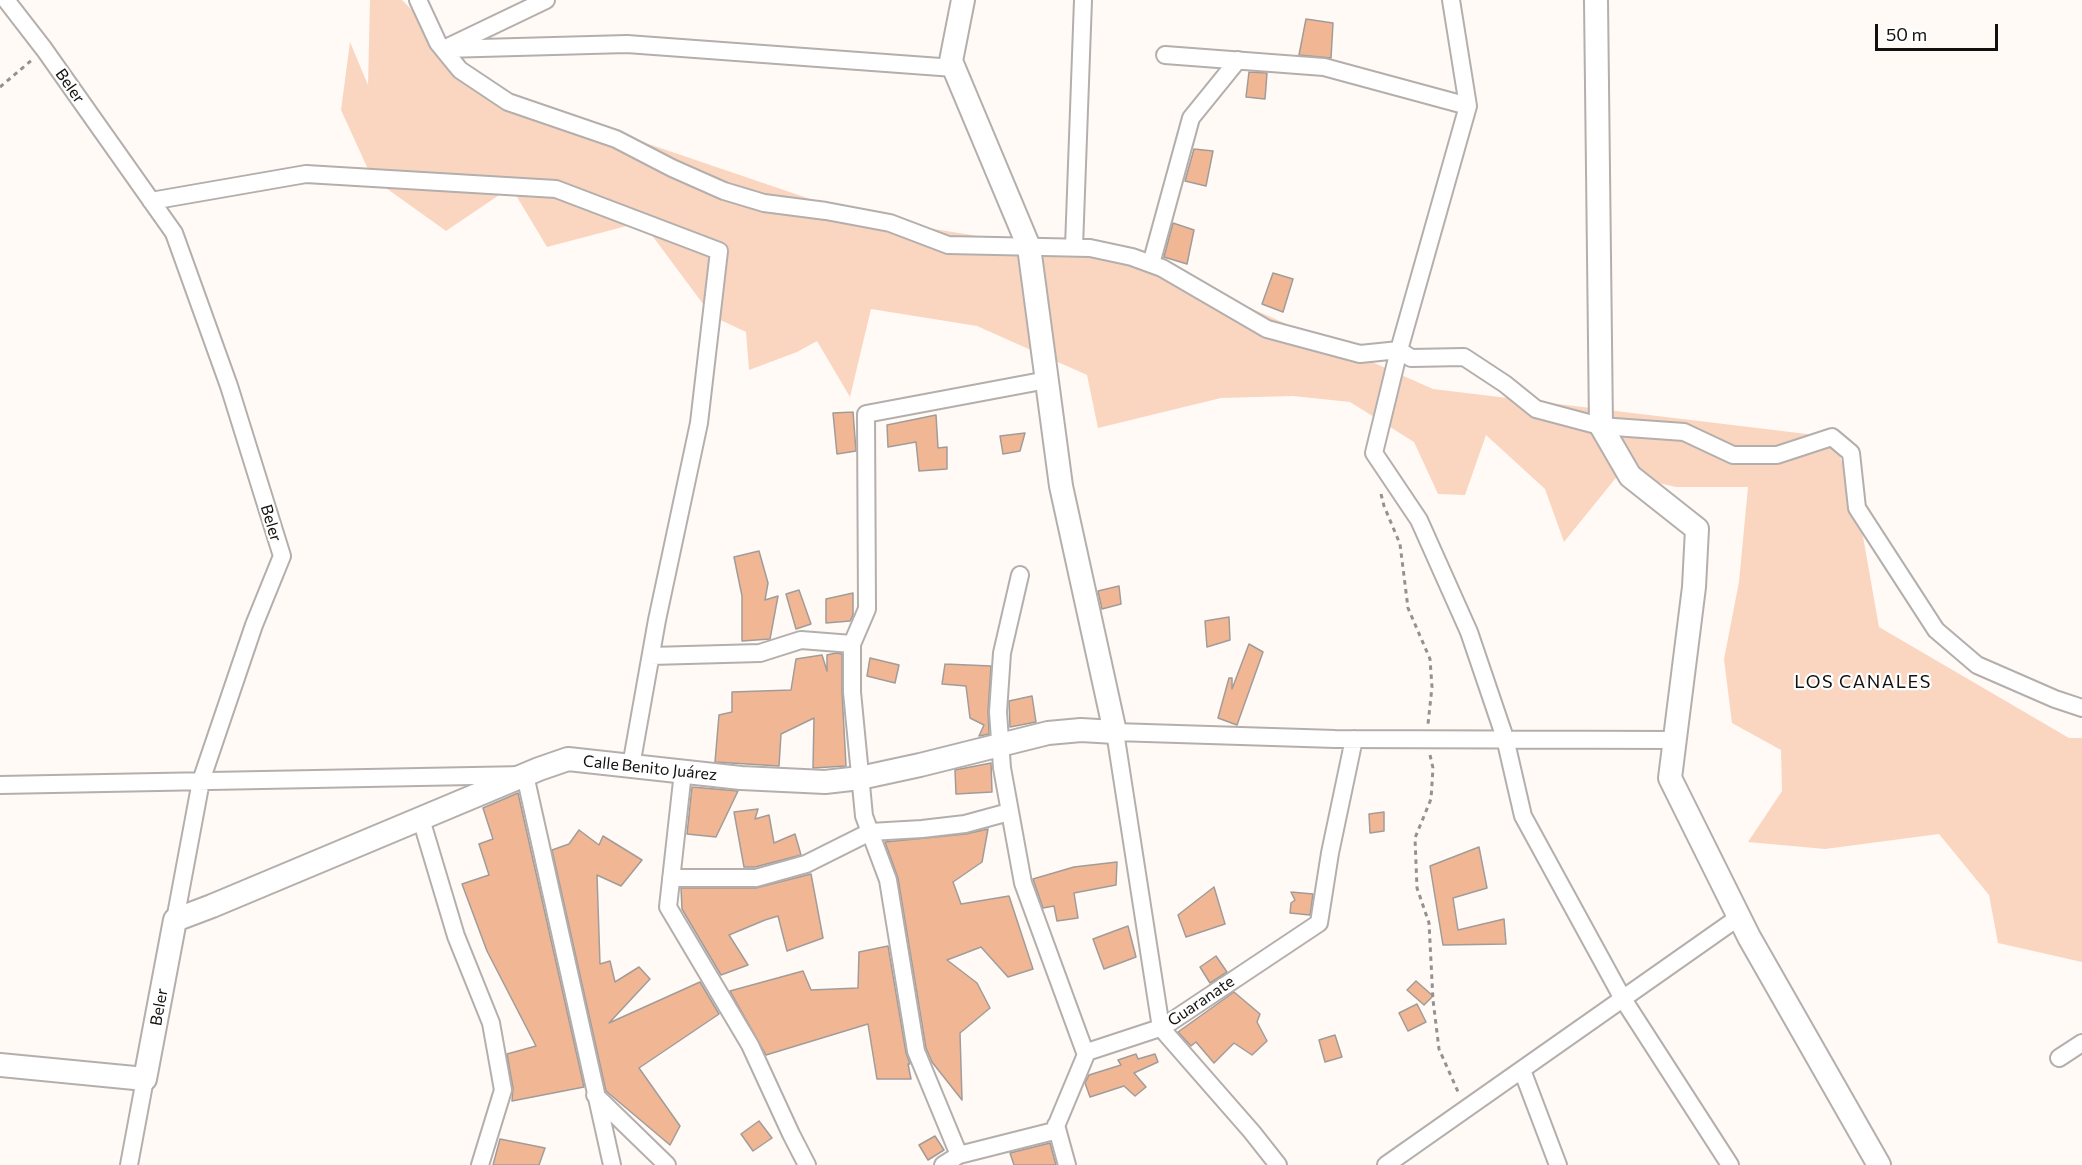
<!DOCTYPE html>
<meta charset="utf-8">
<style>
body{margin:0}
#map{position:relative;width:2082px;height:1165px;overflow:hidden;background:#fffaf6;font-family:Commissioner,sans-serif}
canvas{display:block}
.scale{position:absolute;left:1875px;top:24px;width:123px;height:27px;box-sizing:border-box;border:3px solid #131110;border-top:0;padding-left:8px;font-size:18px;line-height:21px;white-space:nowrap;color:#131110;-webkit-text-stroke:4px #fff;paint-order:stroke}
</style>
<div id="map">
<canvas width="2082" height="1165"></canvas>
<div class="scale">50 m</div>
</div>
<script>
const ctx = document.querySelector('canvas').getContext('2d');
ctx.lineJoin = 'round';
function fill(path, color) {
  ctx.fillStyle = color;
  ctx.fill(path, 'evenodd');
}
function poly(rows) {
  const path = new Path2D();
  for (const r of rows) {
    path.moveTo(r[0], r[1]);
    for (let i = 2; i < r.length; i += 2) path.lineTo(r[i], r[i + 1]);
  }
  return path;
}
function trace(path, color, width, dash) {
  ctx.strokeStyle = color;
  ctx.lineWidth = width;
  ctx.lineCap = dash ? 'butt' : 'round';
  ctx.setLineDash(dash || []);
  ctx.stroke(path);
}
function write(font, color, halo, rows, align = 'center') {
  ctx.font = font + ' Commissioner,sans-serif';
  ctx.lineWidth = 4.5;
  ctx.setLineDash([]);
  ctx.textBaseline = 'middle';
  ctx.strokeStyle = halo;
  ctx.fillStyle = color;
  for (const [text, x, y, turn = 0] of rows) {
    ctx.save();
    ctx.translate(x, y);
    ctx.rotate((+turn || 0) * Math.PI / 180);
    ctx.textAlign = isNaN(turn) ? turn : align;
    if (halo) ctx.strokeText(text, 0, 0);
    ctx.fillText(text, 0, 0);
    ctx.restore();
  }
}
fill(poly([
 [370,0,402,0,493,91,866,218,1151,264,1433,389,1832,437,1856,497,1879,627,2069,738,2082,738,2082,962,1998,943,1989,895,1939,834,1825,849,1748,842,1782,791,1781,750,1732,723,1724,659,1739,582,1748,487,1676,487,1619,474,1564,542,1545,489,1486,435,1465,495,1438,494,1414,442,1350,402,1293,396,1221,398,1098,428,1087,375,977,326,871,309,850,397,817,341,797,352,749,370,746,332,712,316,642,222,547,247,511,187,446,231,372,178,341,110,350,42,368,85]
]), '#fad6c1');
const building = poly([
 [1306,19,1333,23,1331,58,1299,55,1306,19],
 [1249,72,1267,73,1265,99,1246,97,1249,72],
 [1194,149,1213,151,1206,186,1185,181,1194,149],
 [1173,223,1194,230,1187,264,1164,257,1173,223],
 [1273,273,1293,279,1283,312,1262,304,1273,273],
 [853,412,856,451,837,454,833,413,853,412],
 [936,415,938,448,947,447,947,469,919,471,916,442,888,447,887,425,936,415],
 [1025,433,1020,451,1003,454,1000,436,1025,433],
 [759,551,768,583,765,600,778,596,770,639,742,641,742,596,734,557,759,551],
 [1119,586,1121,604,1102,609,1098,591,1119,586],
 [799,590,811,624,796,629,786,594,799,590],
 [853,593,853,615,850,621,826,623,826,599,853,593],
 [1229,617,1230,640,1207,647,1205,621,1229,617],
 [1249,644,1263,652,1237,725,1218,718,1229,678,1232,678,1232,689,1249,644],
 [836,653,842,654,842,692,846,766,813,768,814,718,781,734,779,766,715,762,719,715,732,712,732,692,791,690,796,659,822,655,827,671,827,655,836,653],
 [870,658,899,665,895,683,867,676,870,658],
 [945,664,991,666,988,711,989,734,979,736,984,725,970,718,966,686,942,684,945,664],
 [1032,696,1036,722,1010,727,1009,701,1032,696],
 [991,763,992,792,956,794,955,770,991,763],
 [692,787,738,791,716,837,687,834,692,787],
 [518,793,584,1087,512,1101,513,1088,507,1054,536,1046,487,951,462,884,489,875,479,844,493,839,483,808,518,793],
 [758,809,755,819,769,815,774,843,795,834,801,855,755,867,744,867,734,812,758,809],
 [1384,812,1384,831,1370,833,1369,814,1384,812],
 [988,829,982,862,953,882,961,904,1009,896,1033,969,1008,977,981,947,947,960,977,983,990,1008,960,1033,962,1100,932,1062,926,1048,898,878,885,842,966,834,988,829],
 [579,830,599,845,603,836,642,860,621,886,597,875,600,964,610,961,615,982,639,967,650,979,609,1023,700,982,719,1014,639,1068,680,1126,670,1145,606,1091,552,850,569,844,579,830],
 [1479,847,1487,888,1453,898,1458,930,1504,919,1506,944,1443,945,1430,866,1479,847],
 [1117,862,1116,885,1074,893,1078,918,1057,921,1054,906,1043,908,1033,879,1074,867,1117,862],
 [811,874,823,938,787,951,778,916,765,920,729,935,748,965,721,975,682,909,681,888,756,888,811,874],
 [1214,887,1225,924,1186,937,1178,915,1214,887],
 [1291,892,1313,894,1310,915,1290,913,1291,903,1295,900,1291,892],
 [1128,926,1136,957,1104,969,1093,939,1128,926],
 [888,946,906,1053,910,1064,908,1064,911,1079,877,1079,868,1024,766,1055,730,991,803,971,811,990,858,988,859,952,888,946],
 [1216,956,1227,972,1210,983,1200,967,1216,956],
 [1416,981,1433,996,1424,1005,1407,990,1416,981],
 [1234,992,1260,1014,1257,1022,1267,1041,1252,1055,1234,1043,1214,1063,1196,1042,1191,1046,1178,1032,1234,992],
 [1417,1004,1426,1022,1408,1031,1399,1013,1417,1004],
 [1335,1035,1342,1057,1325,1062,1319,1040,1335,1035],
 [1136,1054,1138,1059,1155,1054,1158,1062,1134,1073,1146,1087,1135,1096,1124,1086,1090,1097,1085,1083,1089,1075,1121,1065,1118,1060,1136,1054],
 [759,1121,772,1138,753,1151,741,1134,759,1121],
 [935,1136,944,1150,928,1160,919,1145,935,1136],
 [500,1139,545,1148,539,1165,493,1165,500,1139],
 [1050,1143,1056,1165,1014,1165,1010,1153,1050,1143]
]);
fill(building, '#f1b794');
trace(building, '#a19c99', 1.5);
const minor = poly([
 [6,0,44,49,174,233,229,386,282,556,254,625,201,781,175,920],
 [418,0,438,43,460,70,508,102,616,139,672,168,724,191,764,203,826,211,890,223,948,245,1090,248,1132,257,1162,268,1267,329,1360,354,1399,350,1411,358,1464,357,1505,384,1536,409,1600,426,1684,432,1733,455,1777,455,1832,437,1851,453,1857,508,1936,630,1977,665,2055,699,2082,708],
 [1451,0,1468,106,1399,350,1374,453,1419,520,1469,632,1505,738,1523,816,1623,999,1730,1165],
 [450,46,546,0],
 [444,49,627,44,954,68],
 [1165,55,1324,67,1468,106],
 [151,201,306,174,556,189,719,251,699,423,657,620,631,766],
 [1074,247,1083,0],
 [1151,264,1191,118,1238,60],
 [1020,575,1002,653,998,712,1002,768,1023,883,1086,1055],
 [651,656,760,653,801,640,852,644],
 [683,772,668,907,750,1045,791,1134,807,1165],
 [0,785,525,775,612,1165],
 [421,819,456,936,491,1023,503,1090,480,1165],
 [671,878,756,878,806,864,870,832,922,829,965,824,1009,812],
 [2059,1058,2082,1043],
 [1522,1070,1558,1165],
 [595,1095,667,1165],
 [1056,1125,1067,1165],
 [959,1155,916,1051,888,880,864,816,852,692,852,644,867,609,866,414,1047,380],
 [129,1165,145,1079],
 [943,1165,959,1155,1054,1131,1087,1052,1163,1027,1319,923,1330,853,1354,739],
 [1278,1165,1252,1132,1161,1028,1115,732,1335,739,1674,740],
 [1386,1165,1739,917]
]);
const secondary = poly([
 [1596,0,1601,426,1630,476,1697,529,1694,587,1670,778,1749,937,1879,1165],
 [0,1065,145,1079,175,920,212,906,539,769,568,759,741,778,825,782,860,778,920,765,1048,733,1081,730,1115,732,1061,486,1029,247,951,61,963,0]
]);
trace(minor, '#b4afac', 20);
trace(secondary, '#b4afac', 26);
trace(poly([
 [0,87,33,59],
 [1381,494,1384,506,1400,544,1408,608,1430,659,1432,687,1428,724],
 [1430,755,1433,768,1431,799,1415,838,1417,888,1429,923,1433,1000,1439,1049,1459,1094]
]), '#94918e', 3, [4.5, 4.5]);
trace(minor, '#fff', 16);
trace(secondary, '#fff', 22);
write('16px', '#131110', '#fff', [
 ["Beler",70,86,55],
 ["Beler",271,523,73],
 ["Calle Benito Juárez",650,768,6],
 ["Guaranate",1201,1001,-34],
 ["Beler",159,1007,-80]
]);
ctx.letterSpacing = '1.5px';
write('18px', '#131110', '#fff', [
 ["LOS CANALES",1863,682]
]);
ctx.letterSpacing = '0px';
</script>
